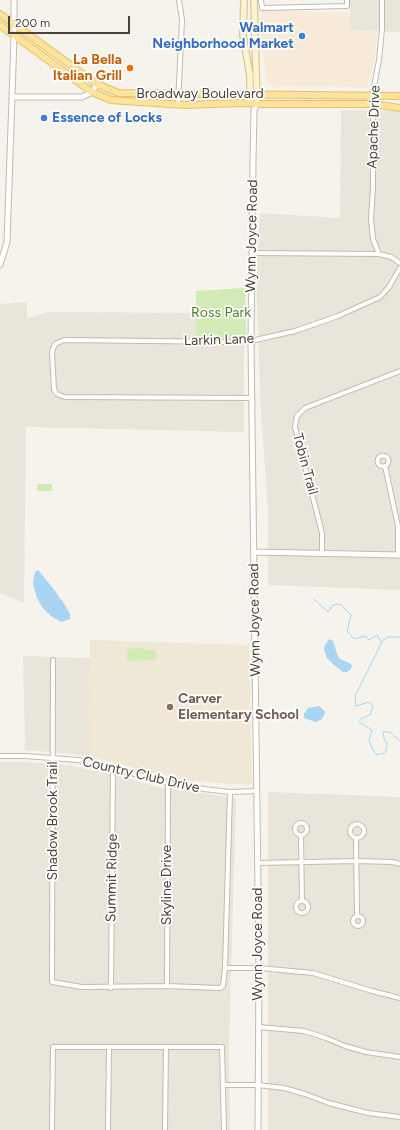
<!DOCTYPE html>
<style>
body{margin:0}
#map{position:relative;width:400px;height:1130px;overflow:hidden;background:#f6f3ec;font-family:Figtree,sans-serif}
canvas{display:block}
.scale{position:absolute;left:8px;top:16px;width:122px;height:18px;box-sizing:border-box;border:2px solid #4b4439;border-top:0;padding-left:5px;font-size:12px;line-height:14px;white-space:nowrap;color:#4b4439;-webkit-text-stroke:3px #fff;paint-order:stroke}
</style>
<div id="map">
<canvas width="400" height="1130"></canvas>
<div class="scale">200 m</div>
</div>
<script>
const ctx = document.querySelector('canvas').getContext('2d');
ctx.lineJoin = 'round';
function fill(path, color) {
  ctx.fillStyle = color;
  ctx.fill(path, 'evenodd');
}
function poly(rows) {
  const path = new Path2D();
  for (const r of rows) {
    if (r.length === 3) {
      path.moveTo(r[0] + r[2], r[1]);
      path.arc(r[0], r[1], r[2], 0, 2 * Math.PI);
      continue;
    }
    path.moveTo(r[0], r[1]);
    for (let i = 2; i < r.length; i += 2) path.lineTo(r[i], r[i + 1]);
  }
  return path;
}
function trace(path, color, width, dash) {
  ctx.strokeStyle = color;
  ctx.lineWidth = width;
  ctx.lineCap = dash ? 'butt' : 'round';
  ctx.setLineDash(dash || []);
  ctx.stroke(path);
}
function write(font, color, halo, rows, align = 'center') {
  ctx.font = font + ' Figtree,sans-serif';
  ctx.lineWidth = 3.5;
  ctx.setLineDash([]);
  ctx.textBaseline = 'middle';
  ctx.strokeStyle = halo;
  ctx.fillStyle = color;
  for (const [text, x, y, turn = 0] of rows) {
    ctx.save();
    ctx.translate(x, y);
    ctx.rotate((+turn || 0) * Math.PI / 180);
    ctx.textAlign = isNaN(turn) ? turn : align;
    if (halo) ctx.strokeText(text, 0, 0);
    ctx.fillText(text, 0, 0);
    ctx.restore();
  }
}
fill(poly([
 [350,0,400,0,400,32,350,31],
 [341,110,400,111,400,590,268,585,268,511,261,413,256,277,260,213,340,218],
 [27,302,27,318,48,312,196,313,196,339,244,339,244,432,26,427,24,603,0,593,0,304],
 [23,656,90,658,89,756,62,753,25,750],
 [0,762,25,762,68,765,118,776,158,787,236,798,229,1046,230,1130,0,1130],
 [268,792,400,797,400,1130,268,1130]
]), '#eae5da');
fill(poly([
 [261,10,350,13,350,31,377,32,375,57,367,88,318,86,271,87,271,84,267,84,260,30]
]), '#f7ead8');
fill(poly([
 [90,640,249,645,252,783,250,785,193,781,155,773,89,756]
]), '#efe8d6');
fill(poly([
 [245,288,246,337,244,339,196,339,196,291],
 [37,484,52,484,52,491,37,491],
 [144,648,144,650,155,650,156,660,127,661,127,649]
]), '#d2eab5');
fill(poly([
 [38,570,56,592,60,599,62,600,70,614,70,619,61,622,51,616,42,607,37,598,33,584,34,576,36,571],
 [329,639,333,641,337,654,340,659,351,664,352,666,350,670,347,672,343,672,334,665,327,658,324,650,325,645],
 [319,706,324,710,325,713,322,719,316,722,304,718,304,714,308,708]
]), '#a9d4f2');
trace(poly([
 [314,599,328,612,333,605,340,604,351,615,347,631,354,639,365,636,369,640,377,635,381,642],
 [400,637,388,637,383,640,355,696,356,706,369,702,373,706,370,715,362,718,359,722,372,730,369,740,373,750,377,755,384,753,386,751,387,743,384,739,383,732,390,732,400,741]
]), '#a9d4f2', 1);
const minor = poly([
 [261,0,262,8,347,6,347,0],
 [178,104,182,20,179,0],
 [252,253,379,254,391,257,400,263],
 [379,254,373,239,371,219,373,187,373,104,372,97,379,60,382,29,382,0],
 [252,398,65,397,57,394,54,390,52,352,55,344,64,340,232,342,251,341,295,331,338,316,380,297,389,287,400,268],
 [383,461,5.5],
 [385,466,398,526,398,555],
 [322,553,322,533,295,427,297,416,305,408,400,371],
 [53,660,52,982,82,987,167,986,220,988,223,986,225,968,230,792],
 [0,756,25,756,78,760,113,768,168,783,204,789,230,792,257,791],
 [301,829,6],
 [357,831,7],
 [301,836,302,901],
 [356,838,357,916],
 [257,863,357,861,392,862,400,864],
 [302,907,6],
 [358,921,5],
 [225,968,259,968,313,973,372,991,400,998],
 [167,986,168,783],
 [111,988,113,768],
 [258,1027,304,1031,326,1038,345,1046,366,1052,400,1057],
 [223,1085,258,1085,284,1088,305,1094,329,1103,368,1113,400,1117],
 [52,1130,53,1047,222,1047,224,1130],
 [108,1130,109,1047],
 [165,1130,166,1047]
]);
const tertiary = poly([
 [12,97,14,36,14,0],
 [257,104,254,110,253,160,251,341,259,968,258,1130],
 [0,265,7,242,12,97,82,97,92,92,97,84],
 [254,552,400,555]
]);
const secondary = poly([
 [244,0,243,35,250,76,250,103],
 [254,0,257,104]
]);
const primary = poly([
 [0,14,97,84,118,93,400,96],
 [0,25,92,92,111,100,184,105,242,103,262,104,373,104,400,108]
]);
trace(minor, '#c2bbae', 6);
trace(tertiary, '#c2bbae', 7);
trace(secondary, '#d6c79b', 8);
trace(primary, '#e6c16a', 8);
trace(minor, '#fff', 4);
trace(tertiary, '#fff', 5);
trace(secondary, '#fff3cd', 5.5);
trace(primary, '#ffe39c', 6);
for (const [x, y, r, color] of [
 [302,36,4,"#3f7fe0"],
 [130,68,4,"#e8710a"],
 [44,118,4,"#3f7fe0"],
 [170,707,4,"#8d6e63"]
]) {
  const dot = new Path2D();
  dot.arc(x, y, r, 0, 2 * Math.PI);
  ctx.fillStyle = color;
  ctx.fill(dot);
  trace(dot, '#fff', 1.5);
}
write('bold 14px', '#366cbe', '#fff', [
 ["Walmart",294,28],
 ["Neighborhood Market",294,44],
 ["Essence of Locks",52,118,"left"]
], 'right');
write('bold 14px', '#c56008', '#fff', [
 ["La Bella",122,60],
 ["Italian Grill",122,76]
], 'right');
write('14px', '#4b4439', '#fff', [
 ["Broadway Boulevard",200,94],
 ["Apache Drive",374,127,-88],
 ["Wynn Joyce Road",252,236,-89],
 ["Larkin Lane",219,340,-2],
 ["Tobin Trail",305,464,75],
 ["Wynn Joyce Road",255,620,-91],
 ["Country Club Drive",141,775,13],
 ["Shadow Brook Trail",53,821,-90],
 ["Summit Ridge",112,878,-89],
 ["Skyline Drive",167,885,-90],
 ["Wynn Joyce Road",258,944,-90]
]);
write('14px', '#4a7f2a', '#fff', [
 ["Ross Park",221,313]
]);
write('bold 14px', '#785e54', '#fff', [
 ["Carver",178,699],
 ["Elementary School",178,715]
], 'left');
</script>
